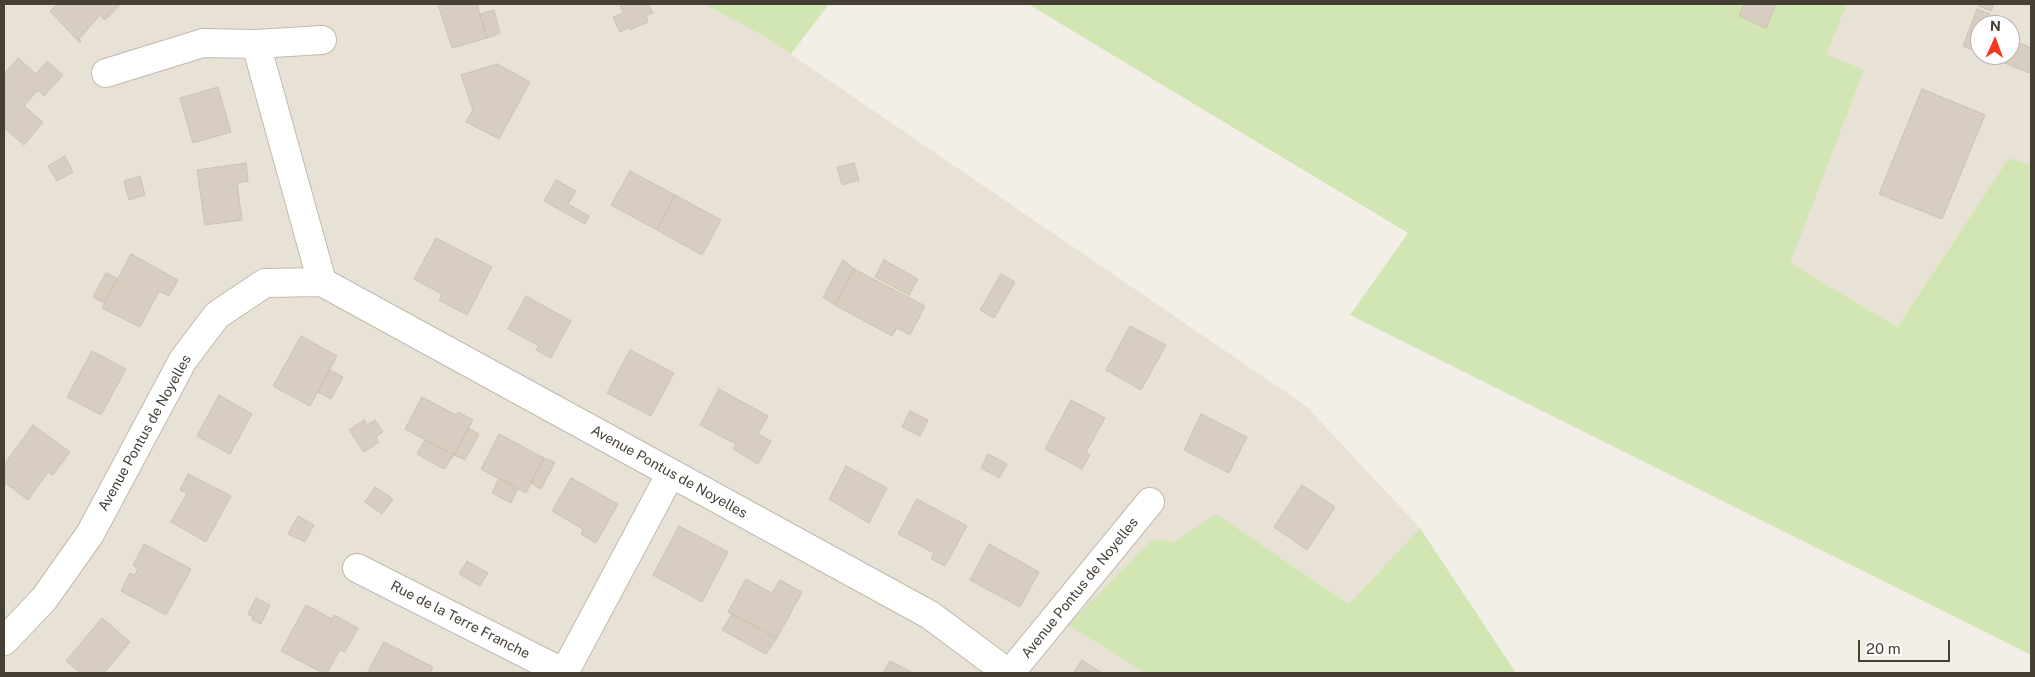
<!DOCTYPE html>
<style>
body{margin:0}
#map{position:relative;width:2035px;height:677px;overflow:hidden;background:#f3efe7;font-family:"Public Sans",sans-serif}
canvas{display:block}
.frame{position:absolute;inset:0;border:5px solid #463f36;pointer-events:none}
.north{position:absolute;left:1970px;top:15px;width:50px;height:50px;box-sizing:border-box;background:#fff;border:1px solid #b5b2af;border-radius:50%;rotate:2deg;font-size:14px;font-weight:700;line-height:20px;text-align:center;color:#463f36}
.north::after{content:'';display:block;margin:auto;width:18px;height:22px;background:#f2361f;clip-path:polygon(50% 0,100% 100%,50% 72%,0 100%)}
.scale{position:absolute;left:1858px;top:640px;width:92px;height:22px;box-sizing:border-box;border:2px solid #463f36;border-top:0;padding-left:6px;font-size:15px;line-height:18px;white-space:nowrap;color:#463f36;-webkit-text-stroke:4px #fff;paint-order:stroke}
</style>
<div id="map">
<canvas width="2035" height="677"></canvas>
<div class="frame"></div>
<div class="north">N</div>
<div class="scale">20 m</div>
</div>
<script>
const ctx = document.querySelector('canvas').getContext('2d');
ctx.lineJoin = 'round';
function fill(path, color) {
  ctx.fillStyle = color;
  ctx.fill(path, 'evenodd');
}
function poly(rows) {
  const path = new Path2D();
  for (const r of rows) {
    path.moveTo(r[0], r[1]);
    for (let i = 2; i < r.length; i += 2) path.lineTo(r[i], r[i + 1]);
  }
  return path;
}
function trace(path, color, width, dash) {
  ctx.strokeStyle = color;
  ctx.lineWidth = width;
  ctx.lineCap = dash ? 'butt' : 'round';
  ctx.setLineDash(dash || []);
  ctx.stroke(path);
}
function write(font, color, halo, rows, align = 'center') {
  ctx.font = font + ' "Public Sans",sans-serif';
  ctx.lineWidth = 4;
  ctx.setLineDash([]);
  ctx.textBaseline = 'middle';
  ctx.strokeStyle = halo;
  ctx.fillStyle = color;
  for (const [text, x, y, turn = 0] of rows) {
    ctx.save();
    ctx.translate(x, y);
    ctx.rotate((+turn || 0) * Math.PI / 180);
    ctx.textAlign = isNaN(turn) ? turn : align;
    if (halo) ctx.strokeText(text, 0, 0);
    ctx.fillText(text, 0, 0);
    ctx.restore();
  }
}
fill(poly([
 [4,4,704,4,767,38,1306,406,1420,528,1349,604,1216,514,1068,625,1145,673,4,673],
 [1847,4,2031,4,2031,162,2030,165,2009,158,1897,327,1789,263,1864,70,1825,55],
 [1980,25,2010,25,2010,55,1980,55]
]), '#e7e1d6');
fill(poly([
 [704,4,829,4,791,54,767,38],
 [1028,4,1847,4,1826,54,1864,70,1790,263,1897,327,2009,158,2030,165,2031,162,2031,655,1350,315,1408,233],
 [1216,514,1349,604,1420,528,1516,673,1145,673,1068,625,1153,539,1175,542]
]), '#d1e6b2');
const building = poly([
 [58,4,121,4,105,20,100,15,79,39,81,41,80,43,50,11,58,4],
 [438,4,477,4,487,38,452,48,438,4],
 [623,4,648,4,653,13,646,16,648,22,630,30,629,27,620,32,613,17,623,13,620,5,623,4],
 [1744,4,1776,4,1766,28,1739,16,1744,4],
 [1979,4,1994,4,1991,11,1979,6,1979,4],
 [1977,9,1990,14,1985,25,1980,25,1980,53,1963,46,1977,9],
 [494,10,500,33,487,38,480,14,494,10],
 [2010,39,2031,48,2029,73,1985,55,2010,55,2010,39],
 [18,58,36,74,47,61,63,75,44,96,38,90,24,106,43,122,24,145,4,128,4,74,18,58],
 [497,64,530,82,499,139,466,122,473,110,461,75,497,64],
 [218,87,231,132,193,143,180,98,218,87],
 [1922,89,1985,115,1942,219,1879,194,1922,89],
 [65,156,73,172,57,181,48,166,65,156],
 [246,163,248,181,237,183,242,220,205,225,197,170,246,163],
 [854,163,859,180,842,185,837,167,854,163],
 [630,171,675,195,657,230,611,205,630,171],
 [140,176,145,195,129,200,124,181,140,176],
 [556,180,576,191,568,204,589,216,585,224,544,201,556,180],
 [675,195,721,220,702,255,657,230,675,195],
 [436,238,492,267,467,315,439,300,442,294,414,279,436,238],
 [131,254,178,280,169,296,159,291,140,327,102,308,131,254],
 [843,260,854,269,835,305,823,297,843,260],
 [884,260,918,279,909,295,875,277,884,260],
 [854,269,925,306,910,335,897,328,892,336,835,305,854,269],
 [106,273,117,278,104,303,93,297,106,273],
 [1001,274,1015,282,994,318,980,310,1001,274],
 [526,296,571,321,551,358,536,350,539,346,508,329,526,296],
 [1130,326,1166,345,1141,390,1106,370,1130,326],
 [301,336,337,356,310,406,273,386,301,336],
 [630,350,674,373,651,416,607,393,630,350],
 [92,351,126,369,101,415,67,397,92,351],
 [330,370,343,377,331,399,318,392,330,370],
 [719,389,768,416,758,434,771,441,758,464,733,449,736,444,700,425,719,389],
 [219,395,252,414,230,454,197,436,219,395],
 [422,397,456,415,458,412,473,420,454,455,405,429,422,397],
 [1071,400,1105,418,1086,452,1090,455,1082,469,1045,449,1071,400],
 [910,411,928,420,920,436,902,427,910,411],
 [1201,414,1247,437,1229,473,1184,450,1201,414],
 [364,420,367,425,375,420,383,432,376,437,379,442,364,452,349,430,364,420],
 [33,425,70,452,53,475,48,472,28,500,4,482,4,465,33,425],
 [468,428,479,434,465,460,454,455,468,428],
 [499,434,544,458,526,493,481,469,499,434],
 [425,440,454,455,444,469,417,454,425,440],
 [988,454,1007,464,999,478,981,468,988,454],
 [544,458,555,462,541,489,531,483,544,458],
 [846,466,887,488,869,523,829,499,846,466],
 [188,474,231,496,206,542,171,522,187,493,180,490,188,474],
 [499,478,518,488,511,503,492,493,499,478],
 [571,478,618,504,596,543,581,534,583,529,552,511,571,478],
 [1302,485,1335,507,1307,550,1274,527,1302,485],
 [375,487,393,499,382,514,365,502,375,487],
 [917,499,967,526,945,566,931,559,934,553,898,534,917,499],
 [298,516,314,525,305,542,288,534,298,516],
 [679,526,728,552,702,602,653,575,679,526],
 [144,544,191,569,166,615,121,591,130,573,135,575,138,568,133,565,144,544],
 [989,544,1039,572,1020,607,970,580,989,544],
 [467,561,488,573,480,586,459,574,467,561],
 [746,579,772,593,780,580,802,592,777,638,728,612,746,579],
 [256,598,270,605,261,624,252,620,253,617,248,614,256,598],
 [306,605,332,619,334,615,358,628,345,652,340,650,327,673,323,673,281,651,306,605],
 [732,614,777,638,766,654,722,630,732,614],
 [102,618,130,642,104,673,81,673,66,661,102,618],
 [384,642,433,667,430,673,367,673,384,642],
 [1082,660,1102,673,1073,673,1082,660],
 [890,661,913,673,883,673,890,661]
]);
fill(building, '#d7cdc0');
trace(building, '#cfc2b1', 1);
const minor = poly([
 [256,44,322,282],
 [106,73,203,43,256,44,322,40],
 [357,568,564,673],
 [4,641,44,599,90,534,183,360,217,315,265,283,322,282,930,615,1008,673],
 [564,673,671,473],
 [1010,673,1150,502]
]);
trace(minor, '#c1b9ad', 30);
trace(minor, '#fff', 28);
write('14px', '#463f36', '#fff', [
 ["Avenue Pontus de Noyelles",145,433,-61],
 ["Avenue Pontus de Noyelles",669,472,29],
 ["Avenue Pontus de Noyelles",1080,588,-51],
 ["Rue de la Terre Franche",460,620,27]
]);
</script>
